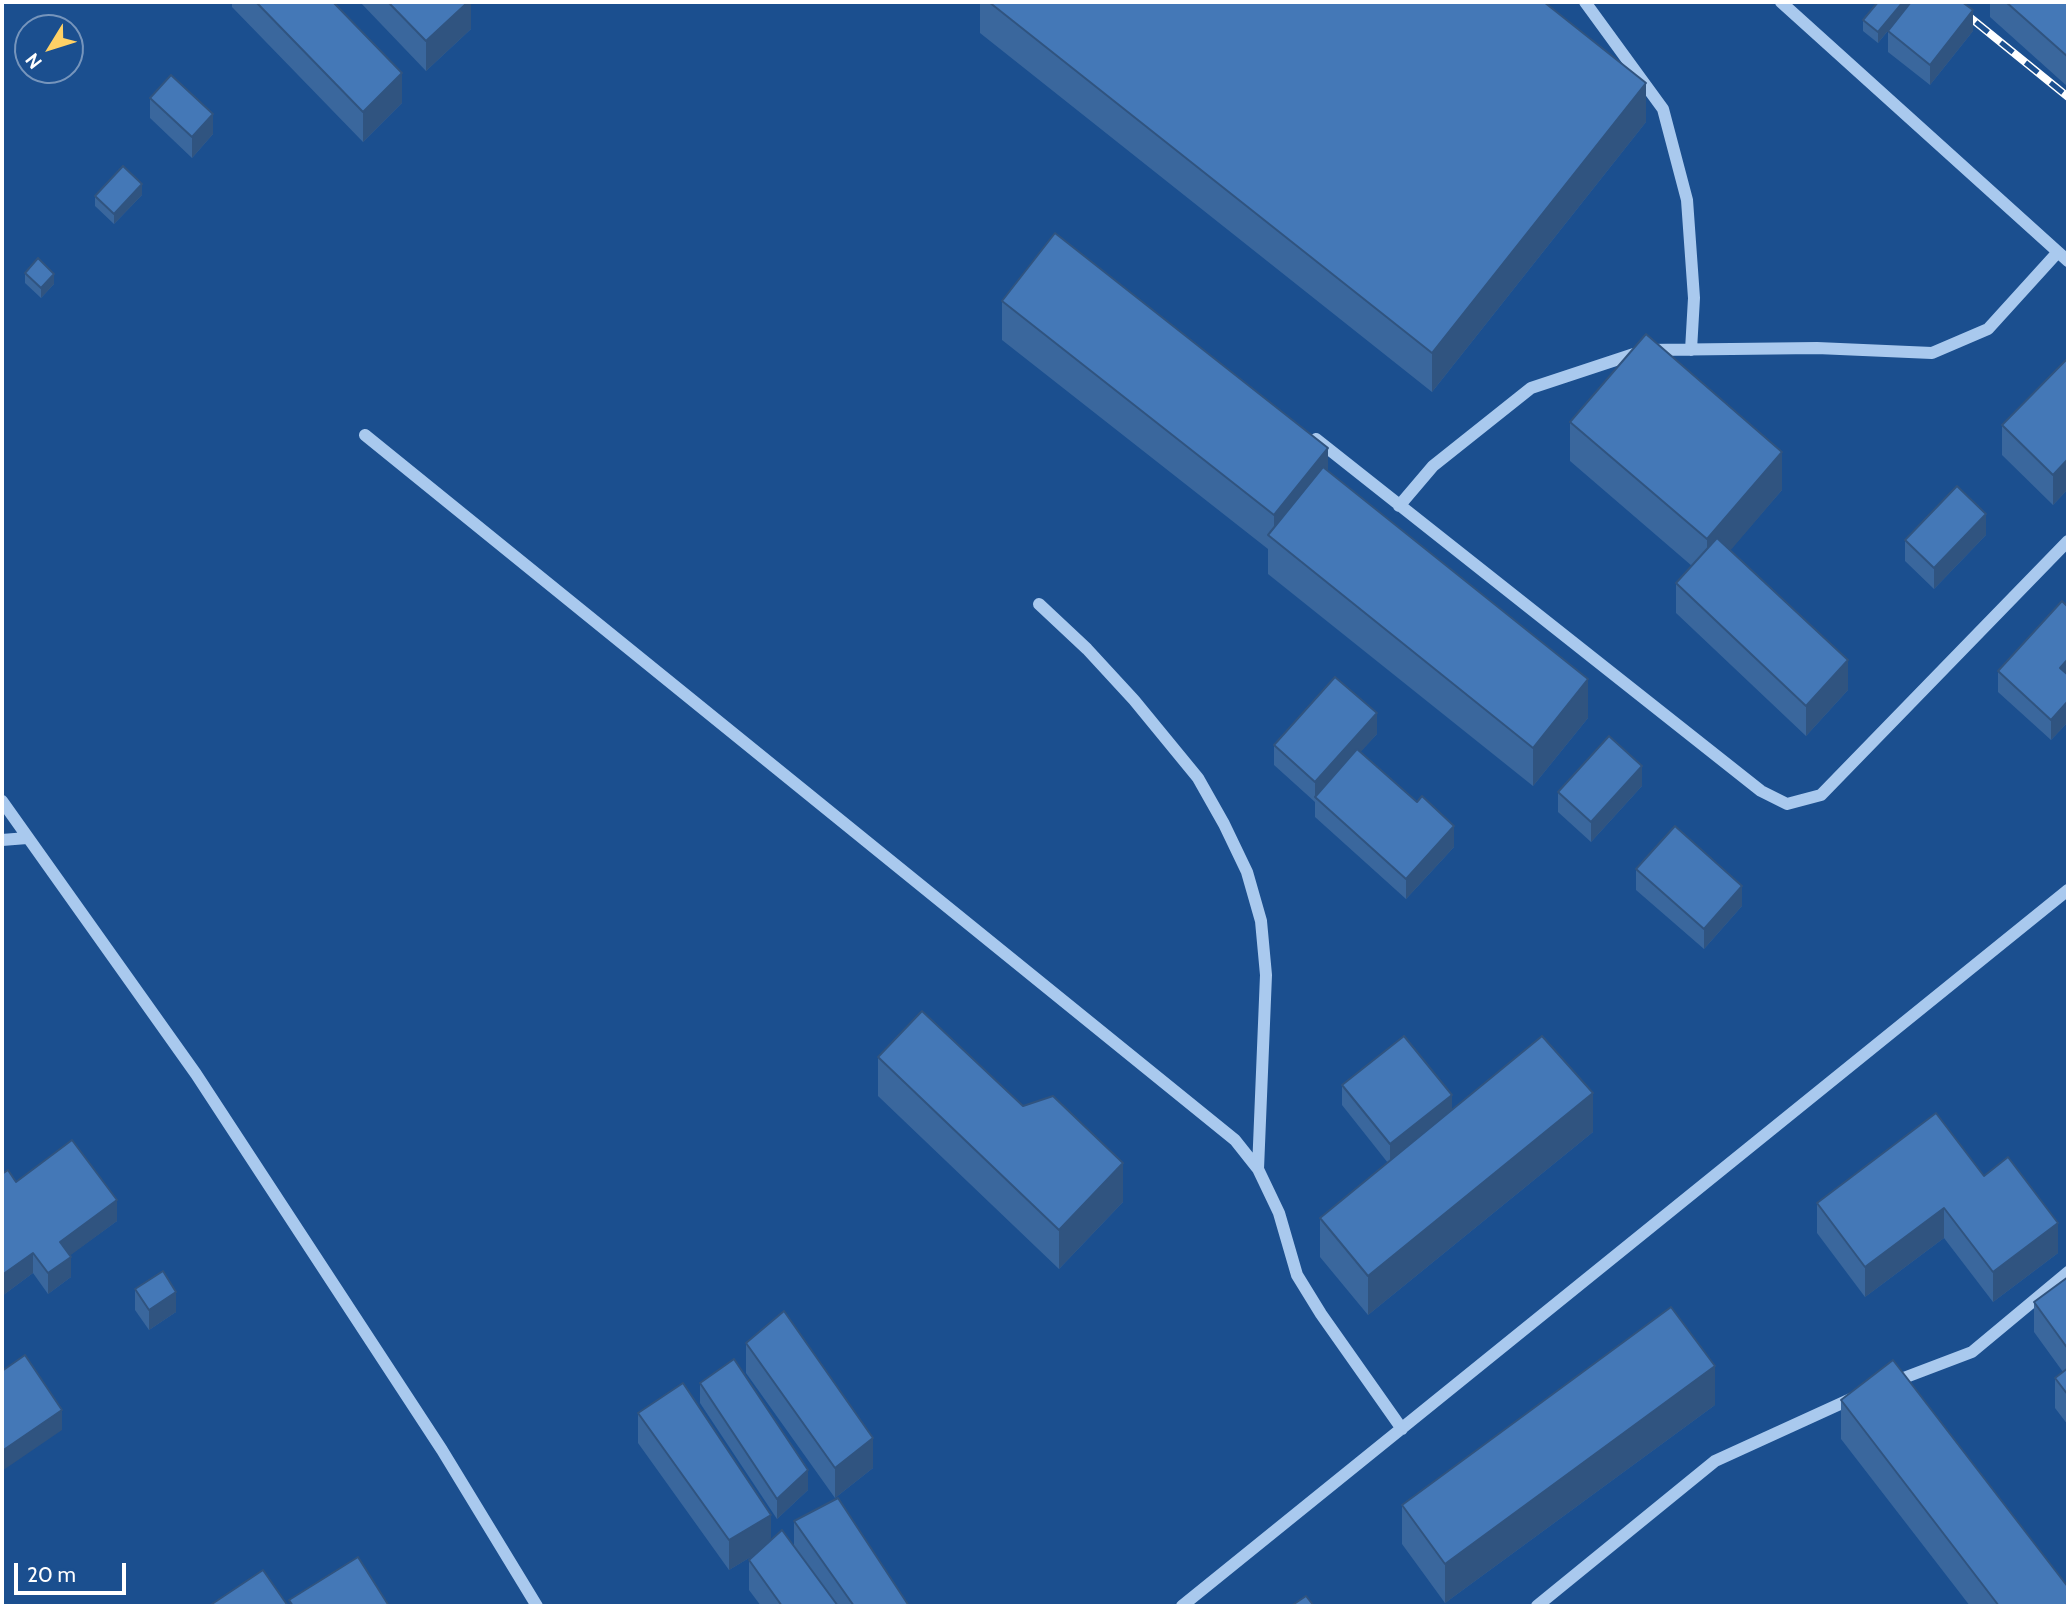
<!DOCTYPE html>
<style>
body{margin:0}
#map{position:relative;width:2070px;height:1608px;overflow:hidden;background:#1b4f8f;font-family:Cabin,sans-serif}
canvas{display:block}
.frame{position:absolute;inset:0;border:4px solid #fff;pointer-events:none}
.north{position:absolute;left:14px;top:14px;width:70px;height:70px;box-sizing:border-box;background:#1b4f8f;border:2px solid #7695bc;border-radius:50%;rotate:232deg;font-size:19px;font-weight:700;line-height:28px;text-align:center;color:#fff}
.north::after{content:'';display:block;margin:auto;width:24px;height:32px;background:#ffd166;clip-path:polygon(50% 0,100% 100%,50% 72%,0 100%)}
.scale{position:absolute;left:14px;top:1563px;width:112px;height:32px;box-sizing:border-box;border:4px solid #fff;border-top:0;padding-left:9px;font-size:21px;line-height:24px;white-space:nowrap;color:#fff;-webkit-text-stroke:5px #1b4f8f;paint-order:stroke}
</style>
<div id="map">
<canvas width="2070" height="1608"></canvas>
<div class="frame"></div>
<div class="north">N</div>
<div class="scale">20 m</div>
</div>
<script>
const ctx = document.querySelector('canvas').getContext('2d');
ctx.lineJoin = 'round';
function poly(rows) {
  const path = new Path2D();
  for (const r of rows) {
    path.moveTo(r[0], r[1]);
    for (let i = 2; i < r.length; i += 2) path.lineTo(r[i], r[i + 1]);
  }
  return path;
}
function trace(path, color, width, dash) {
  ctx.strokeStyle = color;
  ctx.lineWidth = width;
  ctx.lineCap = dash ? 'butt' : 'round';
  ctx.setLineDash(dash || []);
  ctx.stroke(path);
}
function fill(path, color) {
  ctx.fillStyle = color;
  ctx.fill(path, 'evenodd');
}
trace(poly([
 [1585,2,1663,109,1687,200,1694,298,1691,350],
 [1781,2,2068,261],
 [365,435,1235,1140,1258,1169,1279,1213,1297,1275,1321,1314,1402,1429],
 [1316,439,1761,791,1787,804,1821,795,2068,541],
 [1399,506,1433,466,1531,388,1646,350,1817,348,1932,353,1988,329,2057,253],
 [1039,604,1087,649,1134,700,1198,778,1224,824,1247,872,1261,921,1266,975,1258,1169],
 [2,801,196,1074,442,1450,537,1606],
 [2,840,27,838],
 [1893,1382,1972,1352,2068,1272],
 [1182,1606,2068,890],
 [1537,1606,1715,1461,1853,1398]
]), '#a9c9ee', 12);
const rail = poly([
 [1951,2,2068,97]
]);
trace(rail, '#fff', 8);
trace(rail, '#1b4f8f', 5, [16]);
fill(poly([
 [232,2,333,2,402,103,363,142,232,7],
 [360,2,471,2,471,29,426,71],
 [980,2,1544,2,1646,122,1432,392,980,33],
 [1878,2,1962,2,1973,10,1973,31,1930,85,1888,52,1888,31,1901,15,1878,43,1863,31,1863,20],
 [1990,2,2068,2,2068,87,1990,17],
 [150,98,213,134,192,158,150,118],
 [142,195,114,224,95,206,95,196],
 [25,273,54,284,41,298,25,283],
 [1002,301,1328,471,1588,718,1533,786,1268,574,1268,549,1002,340],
 [2068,358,2068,489,2053,505,2002,455,2002,425],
 [1570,422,1782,490,1730,550,1848,690,1806,736,1676,613,1676,583,1692,566,1570,461],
 [1986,535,1934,589,1905,561,1905,540],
 [2068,607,2068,722,2051,740,1998,692,1998,671],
 [1377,734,1360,752,1417,802,1454,847,1406,899,1315,817,1315,802,1274,765,1274,745],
 [1642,786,1591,842,1558,812,1558,792],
 [1636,869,1742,906,1704,949,1636,890],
 [878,1057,1123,1202,1059,1269,878,1096],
 [1342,1085,1452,1111,1593,1132,1368,1315,1320,1257,1320,1218,1388,1163,1342,1105],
 [2,1174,16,1182,117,1221,70,1255,71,1277,48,1294,33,1273,2,1296],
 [1984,1176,2058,1253,1993,1302,1944,1238,1865,1297,1817,1233,1817,1203],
 [2068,1277,2068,1425,2055,1408,2055,1378,2063,1372,2034,1332,2034,1302],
 [135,1289,176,1312,149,1330,135,1310],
 [746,1343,873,1468,835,1498,746,1373],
 [700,1383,808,1490,777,1519,700,1403],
 [1841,1400,2068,1606,1970,1606,1841,1439],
 [1715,1405,1445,1603,1402,1544,1402,1505],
 [638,1413,771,1540,794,1546,794,1521,909,1606,761,1606,749,1590,749,1560,754,1555,729,1570,638,1443]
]), '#3a679d');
fill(poly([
 [468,2,471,2,471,29,426,71,426,41],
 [1903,2,1911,2,1878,43,1878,32],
 [1973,10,1973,31,1930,85,1930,65],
 [402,73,402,103,363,142,363,112],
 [1646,83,1646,122,1432,392,1432,353],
 [213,114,213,134,192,158,192,137],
 [142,184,142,195,114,224,114,214],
 [54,274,54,284,41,298,41,288],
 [1328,448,1328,487,1274,541,1274,515],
 [1782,452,1782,490,1707,578,1707,539],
 [2068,459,2068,489,2053,505,2053,475],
 [1986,514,1986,535,1934,589,1934,568],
 [2068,659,2068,679,2060,668],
 [1848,660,1848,690,1806,736,1806,706],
 [1588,679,1588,718,1533,786,1533,748],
 [2068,701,2068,722,2051,740,2051,720],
 [1377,713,1377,734,1317,800,1315,797,1315,782],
 [1642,766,1642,786,1591,842,1591,822],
 [1454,826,1454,847,1406,899,1406,879],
 [1742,886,1742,906,1704,949,1704,929],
 [1593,1093,1593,1132,1368,1315,1368,1276],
 [1452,1095,1452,1116,1390,1165,1390,1144],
 [1123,1163,1123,1202,1059,1269,1059,1230],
 [117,1200,117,1221,60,1263,60,1242],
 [1944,1208,1944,1238,1865,1297,1865,1267],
 [2058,1223,2058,1253,1993,1302,1993,1272],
 [33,1253,33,1273,2,1296,2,1275],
 [71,1257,71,1277,48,1294,48,1273],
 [176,1292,176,1312,149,1330,149,1310],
 [1715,1366,1715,1405,1445,1603,1445,1564],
 [62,1410,62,1430,2,1471,2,1451],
 [873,1438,873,1468,835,1498,835,1468],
 [808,1470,808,1490,777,1519,777,1499],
 [771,1515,771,1545,729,1570,729,1540]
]), '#305480');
const building = poly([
 [256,2,333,2,402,73,363,112,256,2],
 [388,2,468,2,426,41,388,2],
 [989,2,1544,2,1646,83,1432,353,989,2],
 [1878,2,1903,2,1878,32,1863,20,1878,2],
 [1911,2,1962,2,1973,10,1930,65,1888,31,1911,2],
 [2006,2,2068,2,2068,57,2006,2],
 [171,75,213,114,192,137,150,98,171,75],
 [123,166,142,184,114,214,95,196,123,166],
 [1055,233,1328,448,1274,515,1002,301,1055,233],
 [38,258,54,274,41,288,25,273,38,258],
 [1646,334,1782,452,1707,539,1570,422,1646,334],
 [2068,358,2068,459,2053,475,2002,425,2068,358],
 [1323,467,1588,679,1533,748,1268,535,1323,467],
 [1957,486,1986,514,1934,568,1905,540,1957,486],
 [1717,538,1848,660,1806,706,1676,583,1717,538],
 [2062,601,2068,607,2068,659,2060,668,2068,675,2068,701,2051,720,1998,671,2062,601],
 [1335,677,1377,713,1315,782,1274,745,1335,677],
 [1609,736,1642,766,1591,822,1558,792,1609,736],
 [1357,749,1417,802,1422,796,1454,826,1406,879,1315,797,1357,749],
 [1675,826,1742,886,1704,929,1636,869,1675,826],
 [922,1011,1023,1106,1053,1096,1123,1163,1059,1230,878,1057,922,1011],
 [1404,1036,1452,1095,1390,1144,1342,1085,1404,1036],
 [1542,1036,1593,1093,1368,1276,1320,1218,1542,1036],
 [1936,1113,1984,1176,2008,1157,2058,1223,1993,1272,1944,1208,1865,1267,1817,1203,1936,1113],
 [72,1140,117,1200,60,1242,71,1257,48,1273,33,1253,2,1275,2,1174,8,1170,16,1182,72,1140],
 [163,1271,176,1292,149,1310,135,1289,163,1271],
 [2068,1277,2068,1349,2034,1302,2068,1277],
 [1671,1307,1715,1366,1445,1564,1402,1505,1671,1307],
 [784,1311,873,1438,835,1468,746,1343,784,1311],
 [25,1355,62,1410,2,1451,2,1371,25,1355],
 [734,1359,808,1470,777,1499,700,1383,734,1359],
 [1893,1360,2068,1587,2068,1606,1999,1606,1841,1400,1893,1360],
 [2068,1368,2068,1395,2055,1378,2068,1368],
 [683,1383,771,1515,729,1540,638,1413,683,1383],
 [838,1498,909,1606,854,1606,794,1521,838,1498],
 [782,1530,838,1606,782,1606,749,1560,782,1530],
 [358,1557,389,1606,293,1606,289,1600,358,1557],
 [263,1570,288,1606,209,1606,263,1570],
 [1306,1596,1314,1606,1291,1606,1306,1596]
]);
fill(building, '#4478b7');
trace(building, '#305480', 2);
</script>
